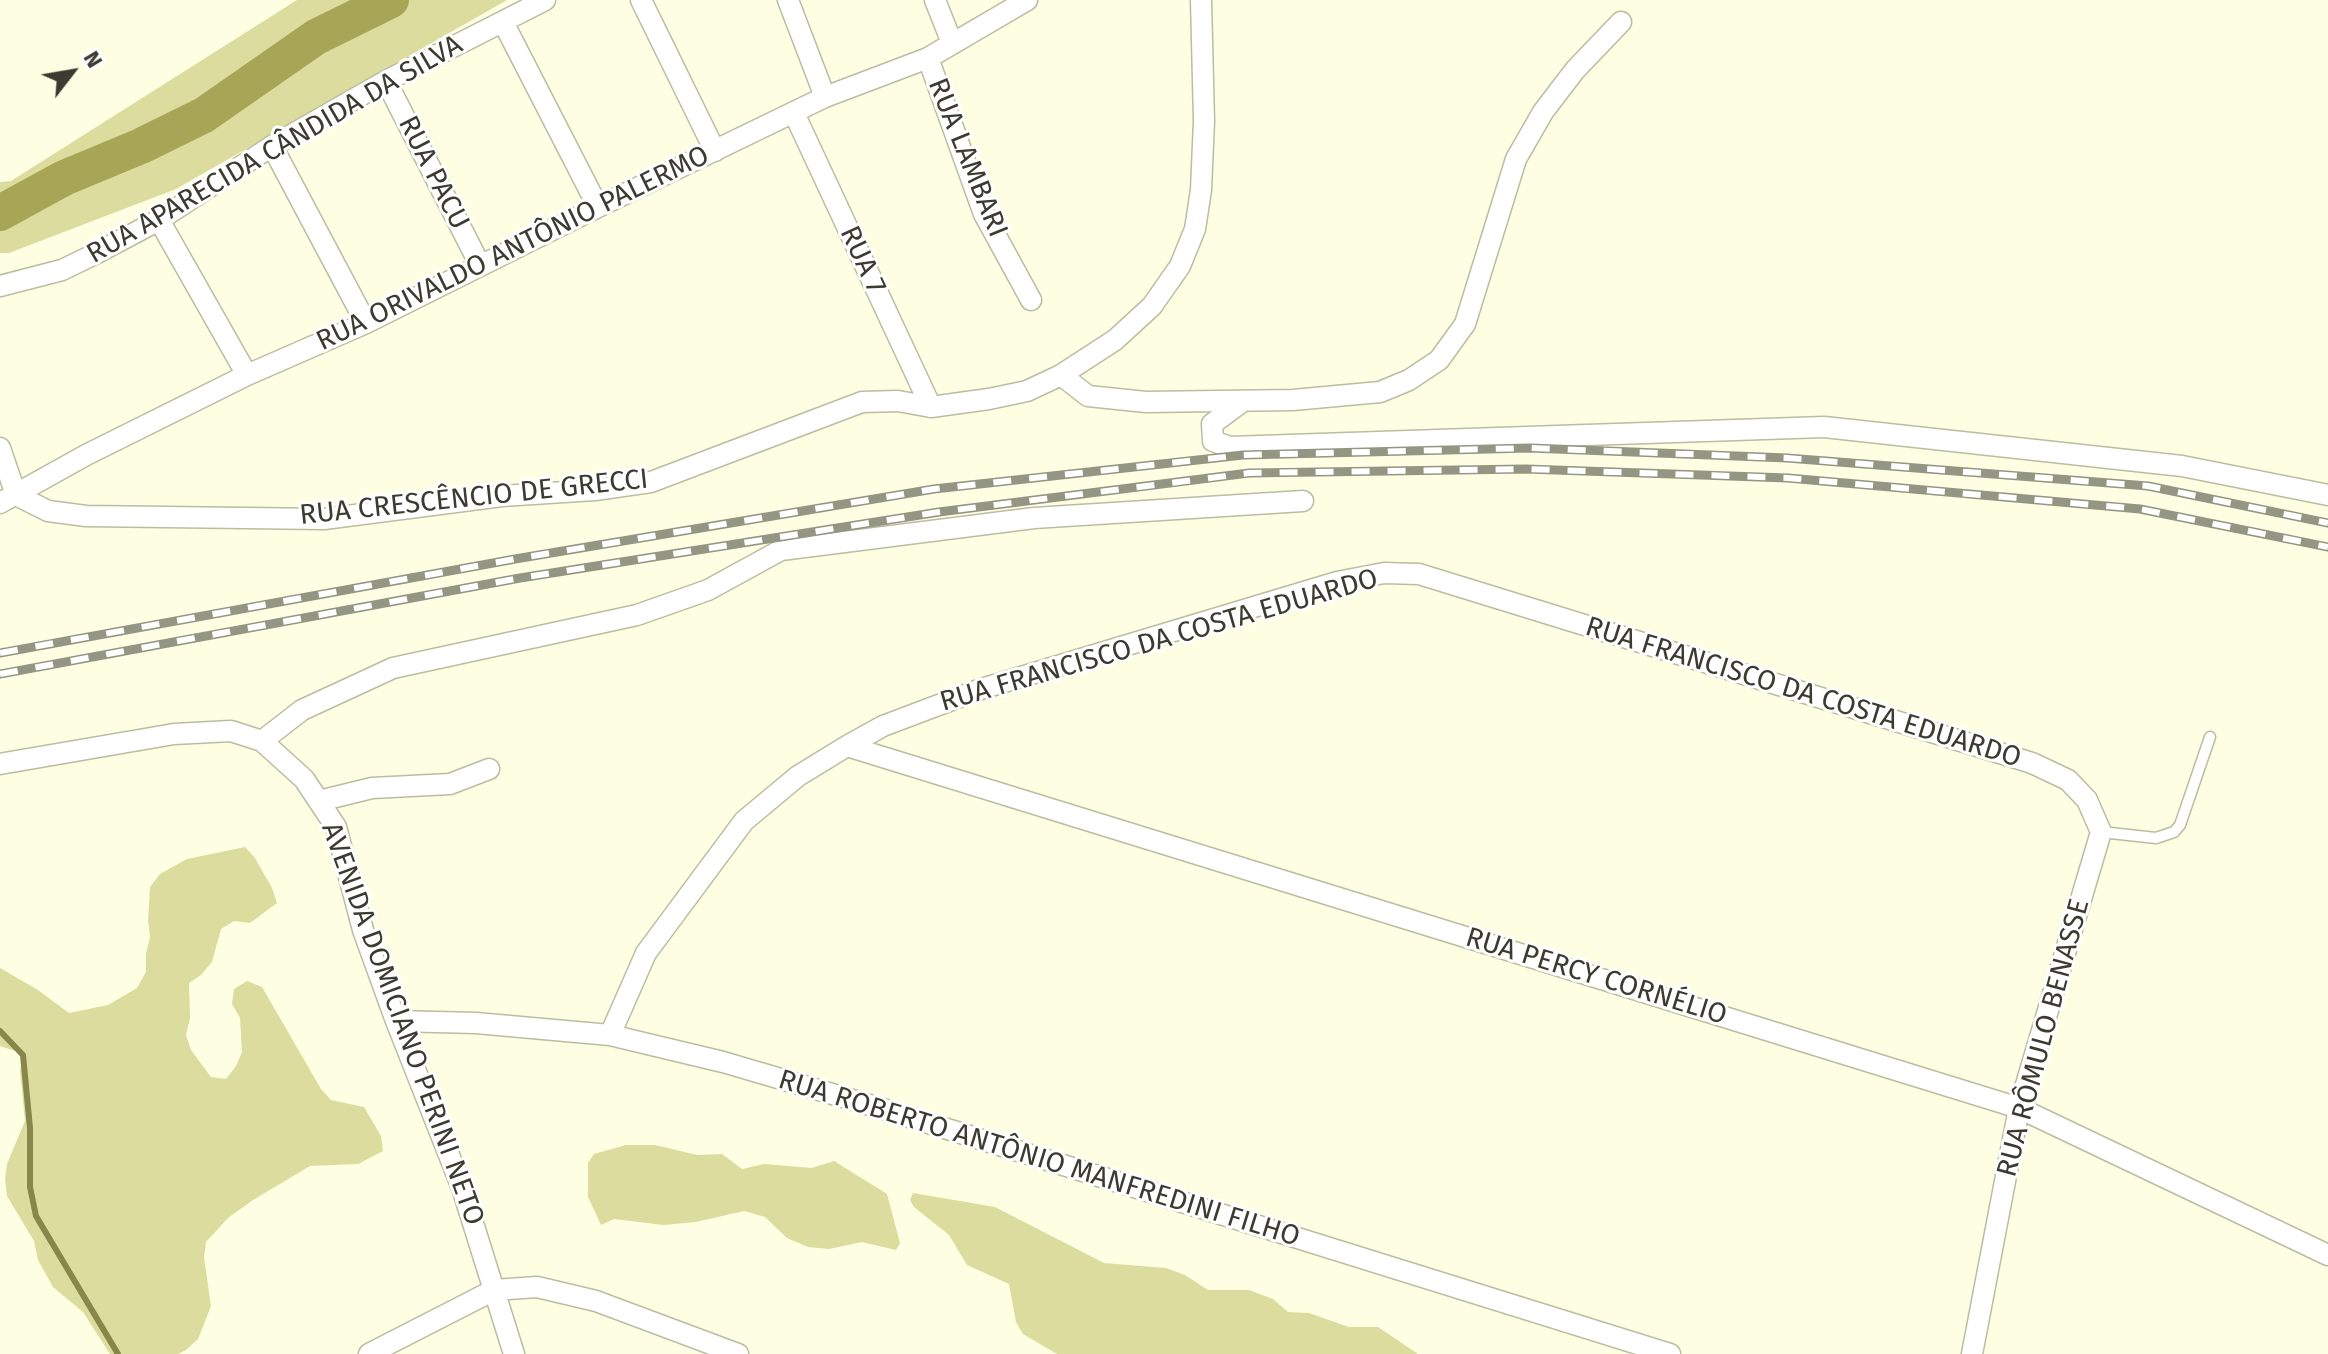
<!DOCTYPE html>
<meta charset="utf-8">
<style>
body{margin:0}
#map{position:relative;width:2328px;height:1354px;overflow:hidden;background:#fdfee2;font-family:"Fira Sans",sans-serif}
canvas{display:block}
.north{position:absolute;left:32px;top:32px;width:80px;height:80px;-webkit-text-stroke:6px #fff;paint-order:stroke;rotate:59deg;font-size:22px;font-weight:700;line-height:32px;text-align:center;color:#3b3b30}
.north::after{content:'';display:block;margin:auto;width:28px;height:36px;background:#3b3b30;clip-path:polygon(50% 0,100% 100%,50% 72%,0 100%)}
</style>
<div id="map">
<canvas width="2328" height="1354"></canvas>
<div class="north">N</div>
</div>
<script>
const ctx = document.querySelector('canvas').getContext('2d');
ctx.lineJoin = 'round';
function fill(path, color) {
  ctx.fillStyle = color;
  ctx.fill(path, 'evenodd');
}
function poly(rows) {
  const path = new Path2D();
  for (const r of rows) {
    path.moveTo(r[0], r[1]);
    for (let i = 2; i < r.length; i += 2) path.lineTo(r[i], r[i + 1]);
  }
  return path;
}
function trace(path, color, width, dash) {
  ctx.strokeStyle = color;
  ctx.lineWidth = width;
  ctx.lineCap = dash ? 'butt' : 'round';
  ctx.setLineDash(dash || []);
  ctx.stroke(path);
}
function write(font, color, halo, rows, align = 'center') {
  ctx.font = font + ' "Fira Sans",sans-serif';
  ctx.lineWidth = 6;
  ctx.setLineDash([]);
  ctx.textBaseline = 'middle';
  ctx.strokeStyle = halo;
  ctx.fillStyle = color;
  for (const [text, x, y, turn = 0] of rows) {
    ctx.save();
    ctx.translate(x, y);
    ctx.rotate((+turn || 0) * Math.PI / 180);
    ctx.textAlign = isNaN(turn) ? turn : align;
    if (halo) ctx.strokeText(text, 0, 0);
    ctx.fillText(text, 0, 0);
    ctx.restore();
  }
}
fill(poly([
 [297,0,507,0,176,189,9,253,0,253,0,182,11,181],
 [245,847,255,858,272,888,277,903,250,923,234,921,221,929,212,962,201,975,189,983,190,1018,186,1035,191,1050,211,1077,226,1079,236,1066,242,1052,240,1018,232,1004,234,989,247,981,262,987,321,1089,331,1100,364,1107,381,1136,383,1151,358,1164,310,1166,253,1200,228,1218,206,1242,204,1257,211,1306,198,1339,186,1350,178,1354,110,1354,83,1312,53,1287,38,1260,34,1241,7,1196,5,1179,7,1164,25,1121,20,1070,24,1054,0,1046,0,968,38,990,69,1013,108,1005,137,988,146,972,146,954,150,937,148,921,150,887,160,874,187,859],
 [626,1145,655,1145,697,1155,722,1154,742,1169,764,1164,812,1168,834,1161,887,1194,900,1243,896,1250,862,1242,829,1249,808,1247,787,1238,765,1217,744,1211,696,1222,664,1225,614,1219,601,1225,588,1197,588,1163,594,1154],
 [913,1193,995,1207,1104,1263,1166,1268,1185,1275,1208,1290,1249,1290,1273,1299,1288,1312,1309,1313,1349,1327,1378,1327,1418,1354,1057,1354,1023,1334,1016,1322,1009,1284,967,1265,949,1235,914,1207,910,1200]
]), '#dcdc9f');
trace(poly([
 [0,1031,23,1055,30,1128,30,1187,36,1216,118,1354]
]), '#87864b', 6);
trace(poly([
 [0,213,64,178,141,146,204,115,316,37,391,0]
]), '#a7a656', 36);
const service = poly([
 [2101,832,2156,838,2174,832,2180,825,2210,737]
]);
const minor = poly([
 [641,0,715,151],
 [788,0,825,97],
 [935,0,952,43],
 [503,22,598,207],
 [928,58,984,214,1031,300],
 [386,81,480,265],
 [794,113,931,407],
 [272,146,366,323],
 [159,220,247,375],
 [0,286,62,270,95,254,159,220,272,146,386,81,545,0],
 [1061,375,1088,396,1146,402,1293,400,1380,392,1409,380,1439,360,1465,324,1516,159,1543,112,1575,70,1621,22],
 [1243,401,1212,424,1213,441,1230,447,1824,427,2182,466,2328,495],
 [0,448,16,495,48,511,86,516,324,519,502,496,595,490,651,482,862,402,898,401,931,407,989,399,1027,391,1061,375,1115,340,1152,306,1180,266,1195,229,1201,190,1204,121,1201,0],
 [0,503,86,455,247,375,366,323,598,207,825,97,928,58,1027,0],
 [262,741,302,710,393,668,637,615,708,590,781,550,1034,518,1303,501],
 [847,746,2019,1108,2328,1255],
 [0,764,174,734,231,731,262,741,304,779,336,827,363,930,396,1021,462,1188,514,1354],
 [319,801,372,788,450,784,489,769],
 [396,1021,476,1023,610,1035,723,1062,880,1108,1670,1354],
 [610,1035,646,953,744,821,798,776,847,746,883,726,981,689,1337,582,1384,573,1419,574,2032,763,2068,780,2087,800,2101,832,2019,1108,1972,1354],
 [369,1354,494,1290,537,1287,596,1301,738,1354]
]);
trace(service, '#bbbca1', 13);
trace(minor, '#bbbca1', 23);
trace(service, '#fff', 10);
trace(minor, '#fff', 20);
const rail = poly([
 [0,653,515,559,934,489,1243,455,1530,448,1787,458,2148,486,2328,523],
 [0,674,520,578,939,512,1249,473,1526,469,1788,478,2140,509,2328,547]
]);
trace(rail, '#959583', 9);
trace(rail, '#fff', 6, [18]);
write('28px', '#3b3b30', '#fff', [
 ["RUA APARECIDA CÂNDIDA DA SILVA",275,150,-30],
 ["RUA LAMBARI",967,158,68],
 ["RUA PACU",433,173,63],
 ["RUA ORIVALDO ANTÔNIO PALERMO",513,249,-26],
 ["RUA 7",862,260,65],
 ["RUA CRESCÊNCIO DE GRECCI",474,498,-6],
 ["RUA FRANCISCO DA COSTA EDUARDO",1159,641,-16],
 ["RUA FRANCISCO DA COSTA EDUARDO",1803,693,17],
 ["RUA PERCY CORNÉLIO",1596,977,17],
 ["AVENIDA DOMICIANO PERINI NETO",402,1024,70],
 ["RUA RÔMULO BENASSE",2044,1038,-75],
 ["RUA ROBERTO ANTÔNIO MANFREDINI FILHO",1039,1159,17]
]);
</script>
